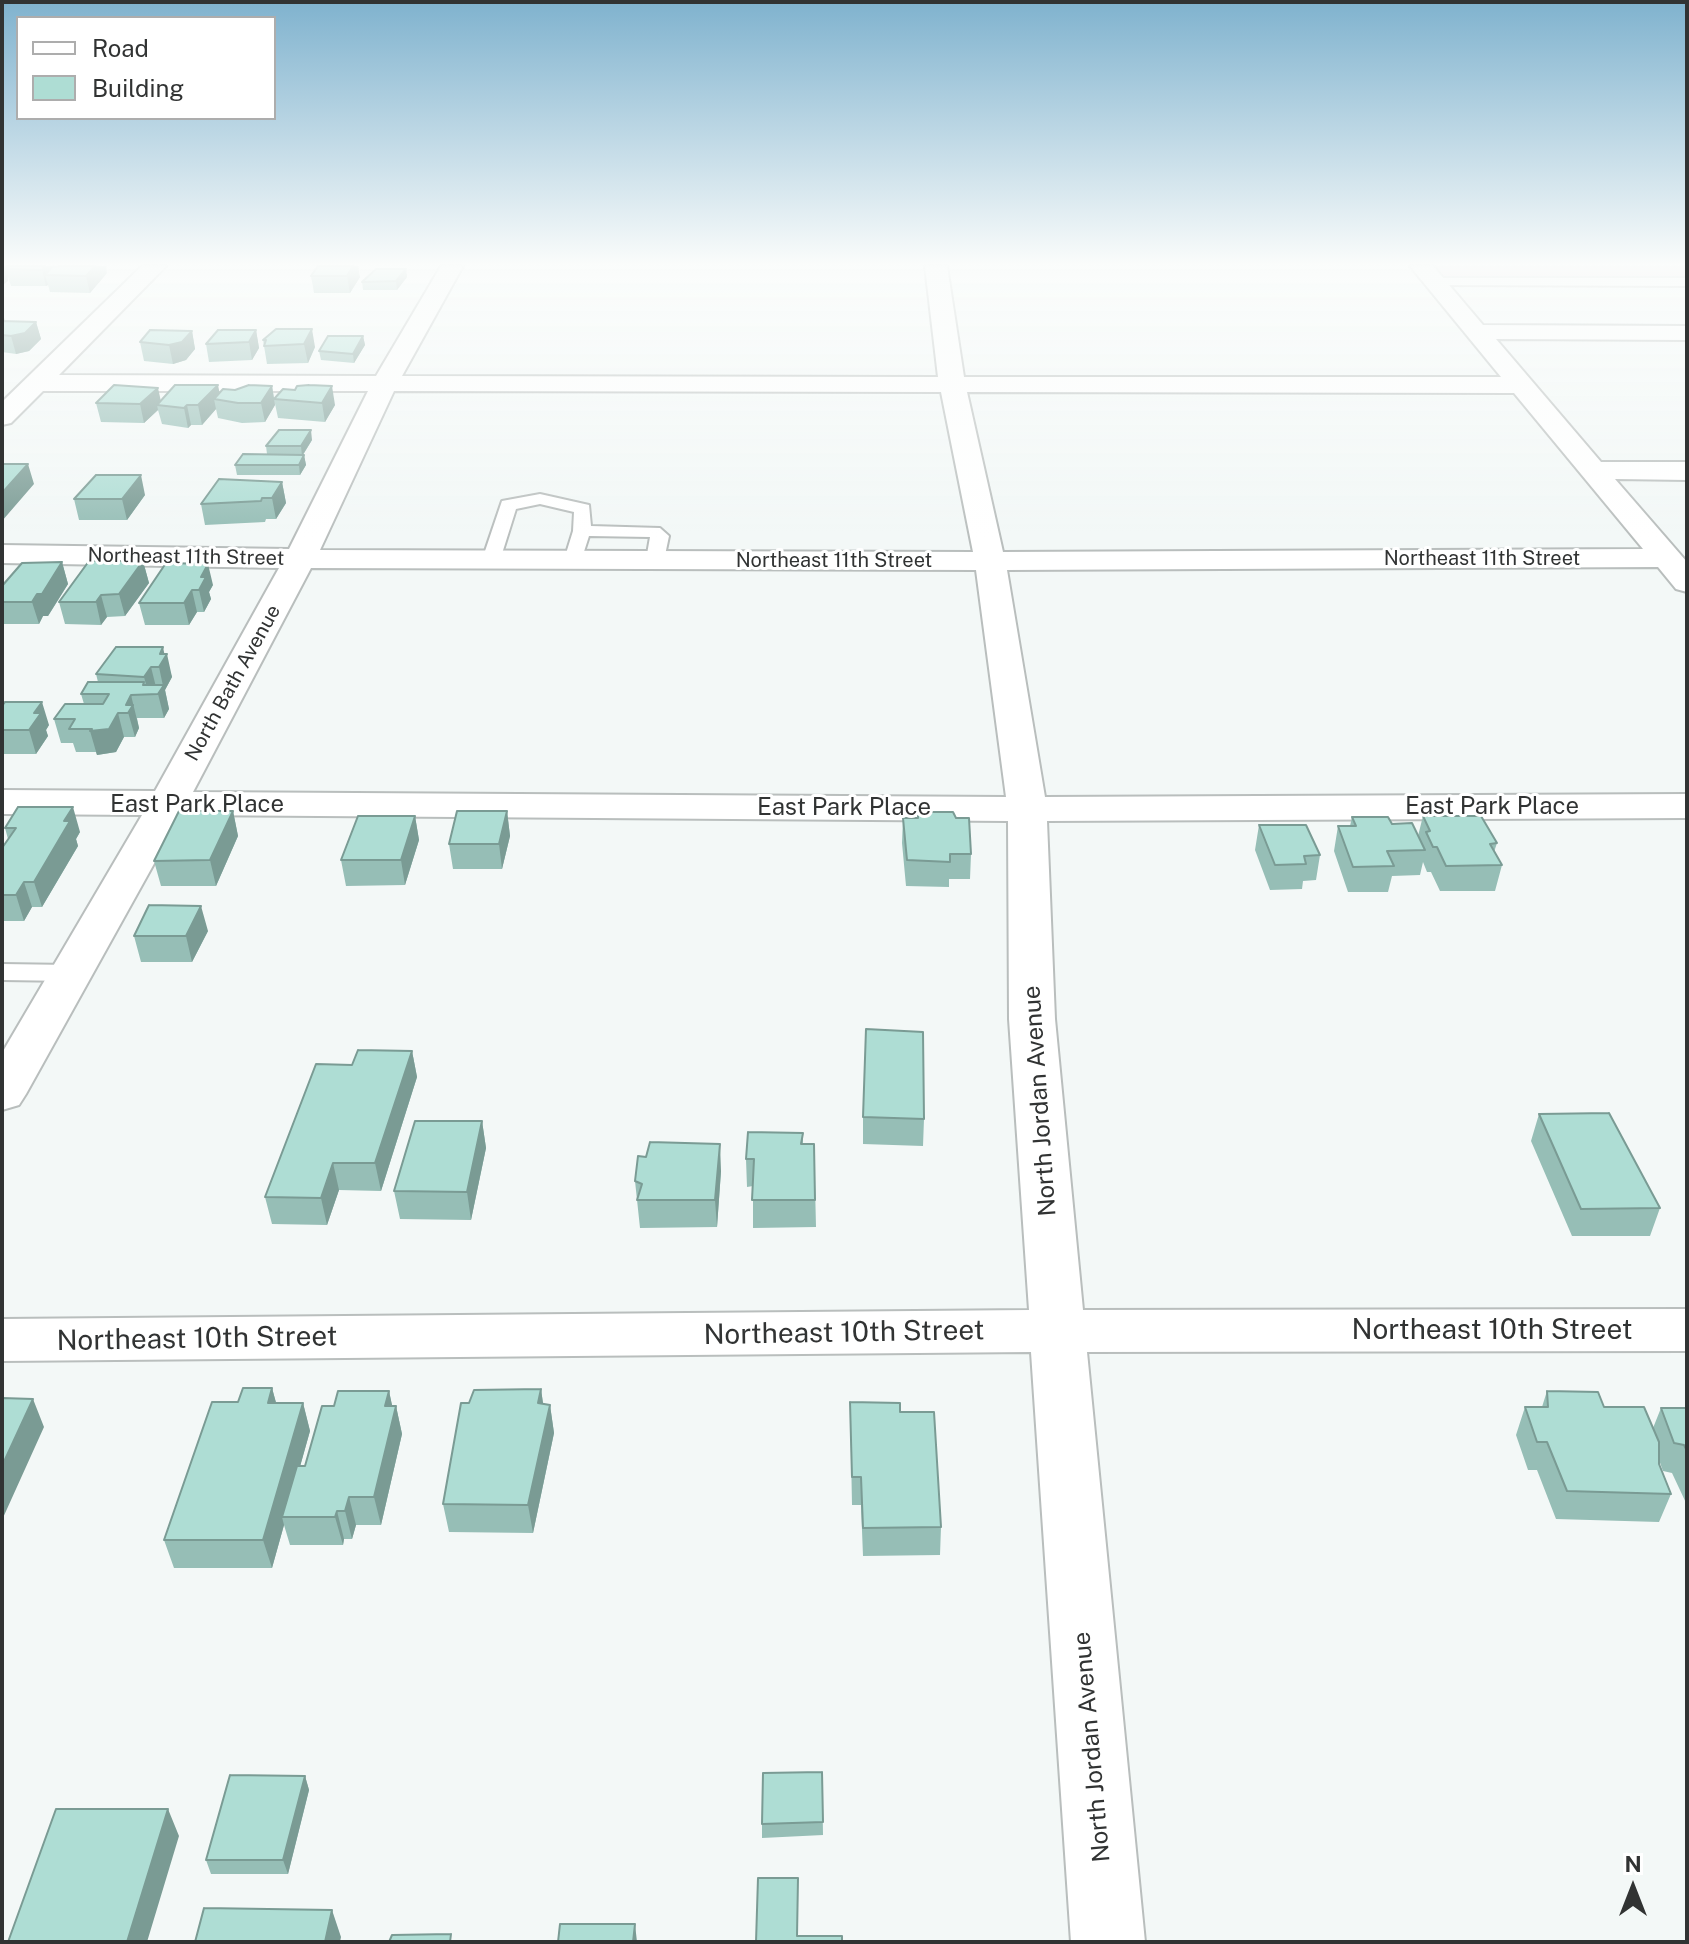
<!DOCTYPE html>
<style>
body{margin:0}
#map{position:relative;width:1689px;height:1944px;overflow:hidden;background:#f3f8f7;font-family:"Public Sans",sans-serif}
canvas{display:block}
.frame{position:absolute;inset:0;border:4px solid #313333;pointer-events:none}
.legend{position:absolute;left:16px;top:16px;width:260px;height:104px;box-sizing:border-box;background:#fff;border:2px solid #adadad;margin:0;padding:10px 14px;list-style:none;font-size:24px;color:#313333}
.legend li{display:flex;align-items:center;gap:16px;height:40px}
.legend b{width:40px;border:2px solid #adadad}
.north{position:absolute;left:1593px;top:1848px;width:80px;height:80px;-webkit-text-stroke:6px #fff;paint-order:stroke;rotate:0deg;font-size:22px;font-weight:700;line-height:32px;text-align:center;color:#313333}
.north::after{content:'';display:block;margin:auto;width:28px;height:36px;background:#313333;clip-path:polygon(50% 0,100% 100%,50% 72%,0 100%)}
</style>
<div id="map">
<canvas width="1689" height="1944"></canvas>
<div class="frame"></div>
<ul class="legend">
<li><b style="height:10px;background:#fff"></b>Road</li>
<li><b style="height:22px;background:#aeddd4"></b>Building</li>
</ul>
<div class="north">N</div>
</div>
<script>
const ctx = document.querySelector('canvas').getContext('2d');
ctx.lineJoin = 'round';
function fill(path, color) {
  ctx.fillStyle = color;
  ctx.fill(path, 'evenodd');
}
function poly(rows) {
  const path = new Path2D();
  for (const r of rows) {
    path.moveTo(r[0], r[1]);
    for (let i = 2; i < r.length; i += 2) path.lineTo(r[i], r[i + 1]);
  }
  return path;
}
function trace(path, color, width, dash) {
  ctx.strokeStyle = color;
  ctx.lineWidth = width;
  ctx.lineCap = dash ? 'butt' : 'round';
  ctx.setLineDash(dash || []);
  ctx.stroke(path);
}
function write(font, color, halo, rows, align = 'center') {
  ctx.font = font + ' "Public Sans",sans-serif';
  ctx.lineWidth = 6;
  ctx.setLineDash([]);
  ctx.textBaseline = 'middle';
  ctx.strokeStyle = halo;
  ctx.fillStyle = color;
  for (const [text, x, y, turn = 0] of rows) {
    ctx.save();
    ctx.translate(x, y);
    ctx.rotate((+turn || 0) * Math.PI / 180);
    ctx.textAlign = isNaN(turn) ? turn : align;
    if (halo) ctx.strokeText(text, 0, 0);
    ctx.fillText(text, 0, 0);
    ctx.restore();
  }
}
fill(poly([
 [1435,266,1687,266,1687,279,1453,279,1443,276]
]), '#efd2dc');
const lane = poly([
 [1434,278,1687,278,1687,286,1429,285,1427,282,1434,278],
 [540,494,589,505,591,526,660,528,669,536,664,560,655,566,646,560,650,537,589,536,580,564,566,564,564,560,573,531,574,512,540,504,516,509,500,560,498,564,484,564,482,560,502,501,540,494],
 [2,964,71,965,80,967,84,973,80,979,71,981,2,980,2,964]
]);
const street = poly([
 [142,266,166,266,59,375,376,376,441,266,463,266,402,376,938,377,925,266,947,266,964,377,1501,377,1410,266,1433,266,1483,325,1687,326,1687,340,1496,339,1601,462,1687,462,1687,480,1615,479,1687,562,1687,592,1676,589,1658,567,1007,570,1045,797,1687,794,1687,818,1047,821,1055,1019,1083,1310,1687,1309,1687,1351,1087,1352,1145,1942,1071,1942,1031,1352,2,1361,2,1319,1029,1310,1009,1019,1008,821,181,815,26,1094,19,1105,2,1110,2,1053,142,815,2,814,2,790,155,791,279,568,2,563,2,545,289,549,368,391,43,391,11,423,2,425,2,402,142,266],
 [394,391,941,392,973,552,320,550,394,391],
 [967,392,1514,393,1643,549,1003,552,967,392],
 [311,568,976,570,1006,797,193,792,311,568]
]);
trace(lane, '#b9bebd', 4);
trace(street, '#b9bebd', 4);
fill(lane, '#fff');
fill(street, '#fff');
fill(poly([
 [2,266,55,267,107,273,90,293,50,292,48,285,46,286,11,286,8,277,7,279,8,281],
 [318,266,360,277,350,293,314,293,311,276],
 [406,269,407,277,397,290,363,290,362,282],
 [2,311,5,321,36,322,41,339,29,351,16,354,2,352],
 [276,329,315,347,308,363,267,364,263,340],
 [256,330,259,348,252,360,209,362,206,344],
 [192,331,195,349,186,360,173,364,144,361,140,342],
 [363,336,365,345,354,363,321,360,319,351],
 [272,386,275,405,265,422,242,423,218,418,216,409,202,425,191,425,188,428,162,424,158,410,144,423,101,422,96,403,161,401,219,393,235,390],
 [283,389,335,405,325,422,278,418,274,399],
 [312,440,303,455,304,455,306,465,300,475,237,475,235,465,267,454,266,446],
 [282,482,286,503,276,519,266,519,265,522,205,525,201,504],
 [145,495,127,520,79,520,74,499],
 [143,561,149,583,125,616,107,617,101,625,65,624,59,602],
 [62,562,68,584,48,616,43,616,39,624,2,624,2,586],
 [213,585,209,592,211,599,204,612,197,612,189,625,145,625,139,603],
 [164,654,172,677,165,690,169,709,164,718,137,718,139,728,135,737,124,737,116,752,97,755,96,752,76,752,73,743,61,743,54,719,84,704,81,694,98,682,96,674],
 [2,706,49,725,46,730,48,736,36,754,2,754],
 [233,811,238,836,216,886,161,886,154,861],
 [507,811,510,836,502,869,453,869,449,844],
 [415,816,419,840,405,885,346,886,341,860],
 [1423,816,1497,843,1494,852,1502,865,1495,891,1440,891,1431,872,1427,872,1423,862,1420,875,1392,876,1388,892,1348,892,1334,851,1338,826,1350,826,1352,817,1392,824,1418,836],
 [903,818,971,854,970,879,949,879,949,887,906,886,902,843],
 [1259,825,1320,855,1316,880,1303,881,1302,889,1270,890,1255,850],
 [5,828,80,832,76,839,78,846,42,907,32,907,24,921,2,921,2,849,8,839],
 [208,931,192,962,141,962,134,936],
 [412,1051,417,1077,381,1191,339,1190,327,1225,272,1224,265,1197,352,1065],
 [1539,1114,1660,1208,1650,1236,1572,1236,1531,1141],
 [863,1117,924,1119,923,1146,863,1144],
 [482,1121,486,1148,471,1220,400,1219,394,1191],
 [803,1133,803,1144,814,1144,816,1227,753,1228,753,1186,747,1187,746,1159],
 [721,1171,717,1227,640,1228,635,1181],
 [272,1388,276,1403,303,1403,310,1431,300,1466,305,1466,334,1406,389,1391,392,1406,396,1406,402,1434,381,1525,356,1525,352,1539,344,1539,343,1545,290,1545,284,1525,272,1568,174,1568,164,1540,238,1402],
 [541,1389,543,1404,550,1405,554,1433,533,1533,449,1532,443,1504,469,1403],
 [1547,1391,1604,1407,1653,1428,1661,1408,1687,1408,1687,1505,1672,1473,1663,1471,1659,1460,1659,1464,1671,1494,1659,1522,1556,1519,1537,1470,1528,1470,1516,1435,1525,1407,1542,1407],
 [850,1402,900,1412,941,1527,940,1555,863,1556,861,1505,852,1505],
 [822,1772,823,1835,762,1838,762,1824],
 [305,1776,309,1790,288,1874,211,1874,206,1860]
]), '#96beb6');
fill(poly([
 [2,266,14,266,7,266,8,281,2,286],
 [45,266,55,266,57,273,45,275,48,285,46,286,42,270],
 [95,266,106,266,107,273,90,293,86,276],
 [353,266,358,266,360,277,350,293,347,276],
 [406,269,407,277,397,290,396,281],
 [36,322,41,339,29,351,16,354,11,336],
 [312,329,315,347,308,363,304,344],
 [256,330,259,348,252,360,249,342],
 [192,331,195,349,186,360,173,364,169,345],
 [363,336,365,345,354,363,353,354],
 [218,385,221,400,214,399,216,409,202,425,198,405],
 [272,386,275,405,265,422,261,403],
 [332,386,335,405,325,422,322,403],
 [158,388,162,406,157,405,158,410,144,423,140,404],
 [187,405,191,425,188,428,184,408],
 [311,430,312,440,302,456,301,446],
 [304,455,306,465,300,475,299,465],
 [28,464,34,484,2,521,2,493],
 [141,475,145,495,127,520,122,499],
 [282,482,286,503,276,519,272,498],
 [143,561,149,583,125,616,119,594],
 [62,562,68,584,48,616,43,616,39,624,32,602],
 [208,564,213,585,209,592,211,599,204,612,199,590,201,577],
 [192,590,197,612,189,625,184,603],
 [101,595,107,617,101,625,96,602],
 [163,647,165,657,167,654,172,677,165,690,169,709,164,718,158,694,163,686,159,667,160,654],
 [151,667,157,691,149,695,144,677],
 [131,695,139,728,135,737,126,705],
 [42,702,49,725,46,730,48,736,36,754,29,730,34,713],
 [118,713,124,737,116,752,97,755,90,731],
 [73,807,80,832,76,839,78,846,42,907,34,882,64,821],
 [233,811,238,836,216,886,210,860],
 [507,811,510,836,502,869,499,844],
 [415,816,419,840,405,885,401,860],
 [24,882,32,907,24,921,16,895],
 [201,906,208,931,192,962,186,936],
 [412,1051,417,1077,381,1191,375,1163],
 [482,1121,486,1148,471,1220,467,1192],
 [720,1144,721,1171,717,1227,715,1200],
 [333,1163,339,1190,327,1225,321,1198],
 [272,1388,280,1417,268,1403],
 [541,1389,545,1417,538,1403],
 [389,1391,394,1414,396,1406,402,1434,381,1525,374,1497,385,1406],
 [33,1399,44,1427,2,1520,2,1466],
 [303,1403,310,1431,286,1517,282,1517,284,1525,272,1568,263,1540],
 [550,1405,554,1433,533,1533,528,1505],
 [349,1497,356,1525,352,1539,345,1511],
 [337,1511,344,1539,343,1545,335,1517],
 [305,1776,309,1790,288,1874,283,1860],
 [168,1809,179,1836,147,1942,127,1942],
 [332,1910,341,1937,340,1942,325,1942],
 [635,1924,637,1942,633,1942]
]), '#7a9b94');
const building = poly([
 [7,266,45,266,42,270,6,269,10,266,7,266],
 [60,266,95,266,86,276,45,275,52,267,60,266],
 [318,266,353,266,347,276,311,276,318,266],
 [376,269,406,269,396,281,362,282,376,269],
 [2,321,36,322,25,333,11,336,2,335,2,321],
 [276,329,312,329,304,344,264,346,266,340,263,340,276,329],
 [150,330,192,331,182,342,169,345,140,342,150,330],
 [218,330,256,330,249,342,206,344,218,330],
 [328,336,363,336,353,354,319,351,328,336],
 [114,385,158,388,140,404,96,403,114,385],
 [175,385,218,385,198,405,187,405,184,408,157,405,175,385],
 [249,385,272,386,261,403,238,403,214,399,223,389,235,390,249,385],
 [309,385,332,386,322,403,274,399,283,389,295,390,297,386,309,385],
 [279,430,311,430,301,446,266,446,279,430],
 [243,454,304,455,299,465,235,465,243,454],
 [2,464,28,464,2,493,2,464],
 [96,475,141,475,122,499,74,499,96,475],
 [219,479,282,482,272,498,262,498,261,501,201,504,219,479],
 [89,561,143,561,119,594,101,595,96,602,59,602,89,561],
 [62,562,42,594,37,594,32,602,2,602,2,586,22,563,62,562],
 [166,563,208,564,201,577,206,577,199,590,192,590,184,603,139,603,166,563],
 [116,647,163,647,160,654,167,654,159,667,151,667,144,677,96,674,116,647],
 [88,682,144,682,143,685,164,685,158,694,131,695,126,705,133,705,128,713,118,713,109,729,90,731,92,729,69,729,75,719,54,719,65,704,103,704,109,694,81,694,88,682],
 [5,702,42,702,34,713,41,713,29,730,2,730,2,706,5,702],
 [18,807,73,807,64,821,70,821,34,882,24,882,16,895,2,895,2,848,16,828,5,828,18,807],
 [179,811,233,811,210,860,154,861,179,811],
 [457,811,507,811,499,844,449,844,457,811],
 [918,812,953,812,956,818,969,818,971,854,950,854,950,862,907,860,903,818,918,818,918,812],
 [358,816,415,816,401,860,341,860,358,816],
 [1423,816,1481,816,1497,843,1490,844,1502,865,1446,866,1437,847,1433,847,1426,832,1430,831,1423,816],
 [1352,817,1388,817,1392,824,1412,823,1425,850,1387,851,1394,866,1353,867,1338,826,1356,826,1352,817],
 [1259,825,1306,825,1320,855,1304,856,1306,864,1275,865,1259,825],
 [149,905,201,906,186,936,134,936,149,905],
 [866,1029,923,1032,924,1119,863,1117,866,1029],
 [358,1050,412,1051,375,1163,333,1163,321,1198,265,1197,316,1064,352,1065,358,1050],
 [1609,1113,1660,1208,1581,1209,1539,1114,1609,1113],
 [415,1121,482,1121,467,1192,394,1191,415,1121],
 [748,1132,803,1133,801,1144,814,1144,815,1200,752,1200,754,1159,746,1159,748,1132],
 [650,1142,720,1144,715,1200,637,1200,642,1184,635,1181,638,1156,646,1157,650,1142],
 [243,1388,272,1388,268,1403,303,1403,263,1540,164,1540,212,1402,238,1402,243,1388],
 [541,1389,538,1403,550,1405,528,1505,443,1504,461,1403,469,1403,474,1390,541,1389],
 [338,1391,389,1391,385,1406,396,1406,374,1497,349,1497,345,1511,337,1511,335,1517,282,1517,297,1466,305,1466,322,1406,334,1406,338,1391],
 [1547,1391,1598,1392,1604,1407,1644,1407,1659,1442,1659,1464,1671,1494,1567,1491,1547,1442,1537,1442,1525,1407,1548,1407,1547,1391],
 [2,1398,33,1399,2,1466,2,1398],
 [850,1402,900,1403,900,1412,934,1412,941,1527,863,1528,861,1477,852,1477,850,1402],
 [1661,1408,1687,1408,1687,1451,1684,1445,1674,1443,1661,1408],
 [822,1772,823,1822,762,1824,763,1773,822,1772],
 [230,1775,305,1776,283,1860,206,1860,230,1775],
 [56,1809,168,1809,127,1942,8,1942,56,1809],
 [758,1878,798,1878,797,1936,842,1936,842,1942,756,1942,758,1878],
 [204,1908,332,1910,325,1942,195,1942,204,1908],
 [560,1924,635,1924,633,1942,558,1942,560,1924],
 [451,1934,450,1942,389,1942,392,1935,451,1934]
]);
fill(building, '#aeddd4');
trace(building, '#7a9b94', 2);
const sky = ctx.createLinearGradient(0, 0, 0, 538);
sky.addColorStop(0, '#7fb2ce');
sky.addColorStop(0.49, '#fafcfb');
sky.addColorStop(1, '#fafcfb00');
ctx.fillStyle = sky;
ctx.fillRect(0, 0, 1689, 538);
write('20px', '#313333', '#fff', [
 ["Northeast 11th Street",186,557,1],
 ["Northeast 11th Street",1482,559],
 ["Northeast 11th Street",834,561],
 ["North Bath Avenue",233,683,-61]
]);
write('24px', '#313333', '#fff', [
 ["East Park Place",197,805],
 ["East Park Place",1492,807],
 ["East Park Place",844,808],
 ["North Jordan Avenue",1040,1101,-94],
 ["North Jordan Avenue",1092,1747,-95]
]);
write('28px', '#313333', '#fff', [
 ["Northeast 10th Street",1492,1330],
 ["Northeast 10th Street",844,1333,-1],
 ["Northeast 10th Street",197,1339,-1]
]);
</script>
